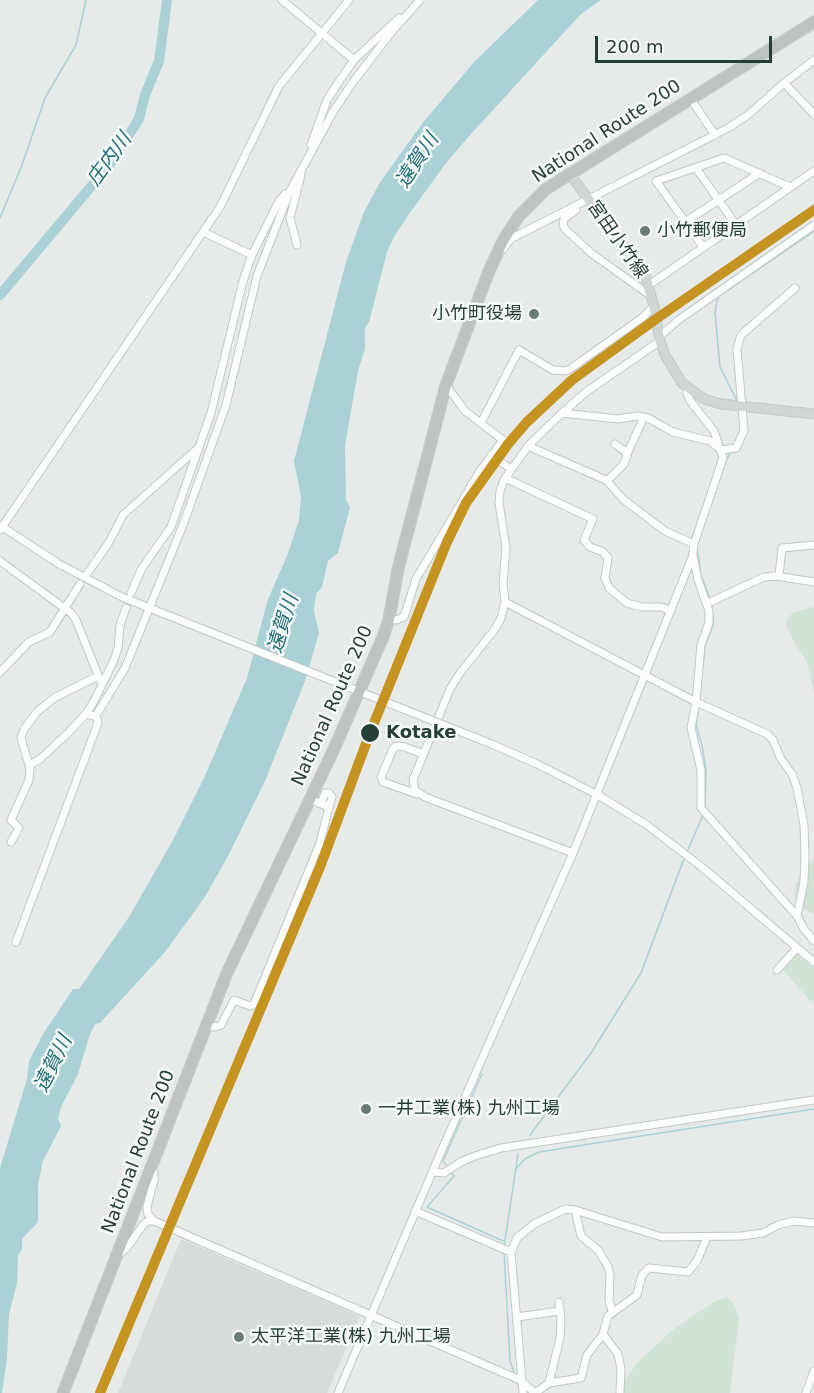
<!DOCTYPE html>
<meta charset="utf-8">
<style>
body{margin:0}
#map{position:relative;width:814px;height:1393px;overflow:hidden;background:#e6ebe9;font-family:"DejaVu Sans",sans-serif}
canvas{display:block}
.scale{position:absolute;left:595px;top:36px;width:177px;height:27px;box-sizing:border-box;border:3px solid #253e36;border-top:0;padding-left:8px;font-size:18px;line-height:21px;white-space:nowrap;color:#253e36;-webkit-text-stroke:4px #f5f9f7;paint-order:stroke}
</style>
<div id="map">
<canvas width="814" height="1393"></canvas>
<div class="scale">200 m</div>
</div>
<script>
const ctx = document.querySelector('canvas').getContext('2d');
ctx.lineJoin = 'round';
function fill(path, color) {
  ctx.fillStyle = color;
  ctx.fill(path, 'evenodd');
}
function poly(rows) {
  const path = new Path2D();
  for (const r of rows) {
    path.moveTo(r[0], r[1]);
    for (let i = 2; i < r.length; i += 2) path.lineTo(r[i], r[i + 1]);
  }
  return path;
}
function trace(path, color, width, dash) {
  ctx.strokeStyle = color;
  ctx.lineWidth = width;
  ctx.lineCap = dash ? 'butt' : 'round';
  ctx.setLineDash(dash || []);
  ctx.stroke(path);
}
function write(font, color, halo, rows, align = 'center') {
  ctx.font = font + ' "DejaVu Sans","Noto Sans JP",sans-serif';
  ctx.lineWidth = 5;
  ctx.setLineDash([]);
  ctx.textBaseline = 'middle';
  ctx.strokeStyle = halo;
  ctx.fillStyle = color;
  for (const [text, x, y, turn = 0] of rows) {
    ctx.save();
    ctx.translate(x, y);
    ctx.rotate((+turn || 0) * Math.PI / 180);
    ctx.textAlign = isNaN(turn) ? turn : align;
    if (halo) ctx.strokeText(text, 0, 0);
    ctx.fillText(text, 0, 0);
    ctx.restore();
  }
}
fill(poly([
 [181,1239,360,1316,327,1393,118,1393]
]), '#d5dcd9');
fill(poly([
 [814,607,814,694,807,662,794,642,786,625,786,619,794,612],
 [814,857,814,914,803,908,795,899,795,884],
 [797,954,814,969,814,1005,783,970],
 [726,1297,734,1303,739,1319,730,1393,622,1393,623,1382,640,1360,676,1327,712,1303]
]), '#d1e3d5');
fill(poly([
 [538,0,601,0,581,14,471,134,446,163,407,217,395,235,387,252,369,322,365,328,365,349,358,371,345,445,346,500,350,507,338,553,328,561,322,587,316,594,314,611,319,633,305,681,265,781,229,854,205,897,165,952,100,1023,95,1024,90,1034,78,1074,61,1107,58,1119,61,1126,43,1161,38,1185,38,1222,22,1239,22,1250,18,1255,17,1283,9,1314,7,1358,2,1393,0,1393,0,1168,27,1079,29,1061,43,1034,73,989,79,989,129,917,173,840,205,776,247,678,268,599,287,556,299,520,301,497,294,461,346,262,364,212,379,184,421,125,474,62]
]), '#aad2d6');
trace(poly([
 [0,218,22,165,45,98,76,45,86,0],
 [738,403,720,367,715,312,718,297,814,231],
 [721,473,730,453],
 [697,546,701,575,710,599],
 [703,666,705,646,713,625,712,603],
 [699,701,701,688],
 [699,706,696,725,702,745,706,771,705,808],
 [687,852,703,815],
 [530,1135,591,1053,641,973,685,856],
 [448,1167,443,1161,482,1074],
 [515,1170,525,1159,539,1152,814,1109],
 [450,1171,454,1176,427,1207,503,1241],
 [504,1247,518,1154],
 [504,1252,510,1361,515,1375],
 [517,1382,520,1392]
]), '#aad2d6', 1.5);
trace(poly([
 [0,295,110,164,139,119,145,95,159,61,167,0]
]), '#aad2d6', 10);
const minor = poly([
 [282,0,354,60],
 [784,83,814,114],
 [690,98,715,135],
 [311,145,327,100,340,80,354,60,399,18],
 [696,168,736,225],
 [576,210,564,219,563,225,565,229,591,253,651,296],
 [685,222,760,173],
 [203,232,252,255],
 [297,245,290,218,301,175],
 [703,247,656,181,724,158,790,187],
 [503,249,512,238,522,233,728,128,748,115,784,83,814,60],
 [649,285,814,171],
 [659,337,677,321,814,225],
 [687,388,687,394,691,402,714,431,723,458,694,544,693,555,698,580,709,611,709,623,701,645,696,702,691,728,701,770,701,808,797,916,804,929,814,941],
 [562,413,618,419,637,416,648,418,673,432,710,441,721,450,736,448,744,431,737,349,741,335,795,288],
 [481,423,519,350,553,370,565,371,570,369,642,318,654,306],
 [528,446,606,480,624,500,665,531,694,544],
 [627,454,644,417],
 [491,455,511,469],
 [505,478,593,519,584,540,590,547,603,552,608,558,605,578,609,588,627,603,642,607,661,607,671,611],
 [607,481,624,464,627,456,626,452,615,444],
 [1,526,59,564,122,597,373,697],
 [0,530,220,207,279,86,349,0],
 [0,561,71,613,76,620,100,680],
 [87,574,108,544,123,515,198,448],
 [779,576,782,548,814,545],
 [131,593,142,568,171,527,211,413,243,281,252,255,279,201,285,194],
 [505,602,696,702,767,734,773,740,781,759,792,774,797,788,804,825,805,856,804,882,797,916],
 [708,603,764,577,776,576,814,582],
 [389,619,396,620,404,617,416,579,480,471,503,440,465,411,446,385],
 [0,672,29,642,50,632,80,584],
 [86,714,94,716,97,714,125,668,183,525,226,405,257,276,290,191,333,112,353,82,390,34,420,0],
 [494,745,537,764,598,795,647,825,703,868,814,962],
 [29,765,39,760,69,732,86,714,94,701,114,660,118,648,120,625,126,608],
 [417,794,383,782,381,777,393,749,396,746,405,747,423,754],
 [321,803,325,793,329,793,332,797,329,807],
 [11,842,19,828,11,820,29,780,30,769,21,738,24,729,37,712,54,698,98,676],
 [573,853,425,797,415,790,413,780,450,689,460,673,495,629,501,618,505,602,503,583,506,548,499,503,500,491,504,480,528,446,562,413,586,392,660,341],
 [16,942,98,723,96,715],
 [777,970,797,948],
 [206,1026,215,1027,221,1025,234,1000,250,1006,254,1004,320,843,329,807,309,799],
 [151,1168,154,1173,154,1180,147,1207,148,1214,154,1221,520,1380,535,1393],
 [432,1172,444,1173,461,1162,475,1156,501,1148,814,1100],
 [575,1210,581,1236,598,1250,608,1267,610,1275,609,1300,612,1311],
 [415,1211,511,1252],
 [118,1255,127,1248,143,1225,148,1221,154,1221],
 [517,1317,560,1311],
 [549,1383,560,1338,561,1319,559,1302],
 [338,1393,440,1154,573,853,693,555],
 [523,1393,511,1252,517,1238,534,1224,565,1209,575,1210,662,1237,741,1236,763,1233,778,1225,794,1221,814,1223],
 [535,1393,549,1383,581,1378,587,1355,603,1334],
 [620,1393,621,1369,618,1354,603,1334,608,1316,637,1295,642,1275,649,1268,688,1272,697,1261,707,1237],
 [806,1393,814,1371]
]);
const major = poly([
 [569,173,645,275,654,306,660,341,665,355,682,383,704,399,721,404,814,414]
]);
const highway = poly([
 [63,1393,227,973,334,749,383,637,389,619,398,569,446,385,489,271,504,239,519,216,546,189,814,22]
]);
trace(minor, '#c3c8c6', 9);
trace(major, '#c2cac7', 11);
trace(highway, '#c2cac7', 13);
trace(minor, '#fbfcfc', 7);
trace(major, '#cfd6d4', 9);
trace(highway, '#bcc3c1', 10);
const minorBridge = poly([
 [373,697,494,745]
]);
trace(minorBridge, '#c3c8c6', 9, []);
trace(minorBridge, '#fbfcfc', 7);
trace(poly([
 [100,1393,320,867,370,733,447,542,466,503,508,444,527,422,572,380,656,319,814,210]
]), '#c59320', 10);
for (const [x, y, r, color] of [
 [645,231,6,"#697b75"],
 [534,314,6,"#697b75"],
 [370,733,10,"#253e36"],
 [366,1109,6,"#697b75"],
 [239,1337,6,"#697b75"]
]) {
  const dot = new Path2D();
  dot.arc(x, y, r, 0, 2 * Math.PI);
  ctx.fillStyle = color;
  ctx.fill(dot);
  trace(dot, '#f5f9f7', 2);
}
write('18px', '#253e36', '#f5f9f7', [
 ["National Route 200",607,132,-33],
 ["宮田小竹線",617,240,55],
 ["National Route 200",333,706,-66],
 ["National Route 200",139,1152,-69]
]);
write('18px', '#253e36', '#f5f9f7', [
 ["小竹郵便局",657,231],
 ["小竹町役場",522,314,"right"],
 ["一井工業(株) 九州工場",378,1109],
 ["太平洋工業(株) 九州工場",251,1337]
], 'left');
write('bold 18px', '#253e36', '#f5f9f7', [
 ["Kotake",386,733]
], 'left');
write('italic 20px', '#226d77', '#f5f9f7', [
 ["庄内川",110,160,-54],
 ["遠賀川",418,161,-57],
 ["遠賀川",284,624,-73],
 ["遠賀川",54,1064,-64]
]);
</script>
